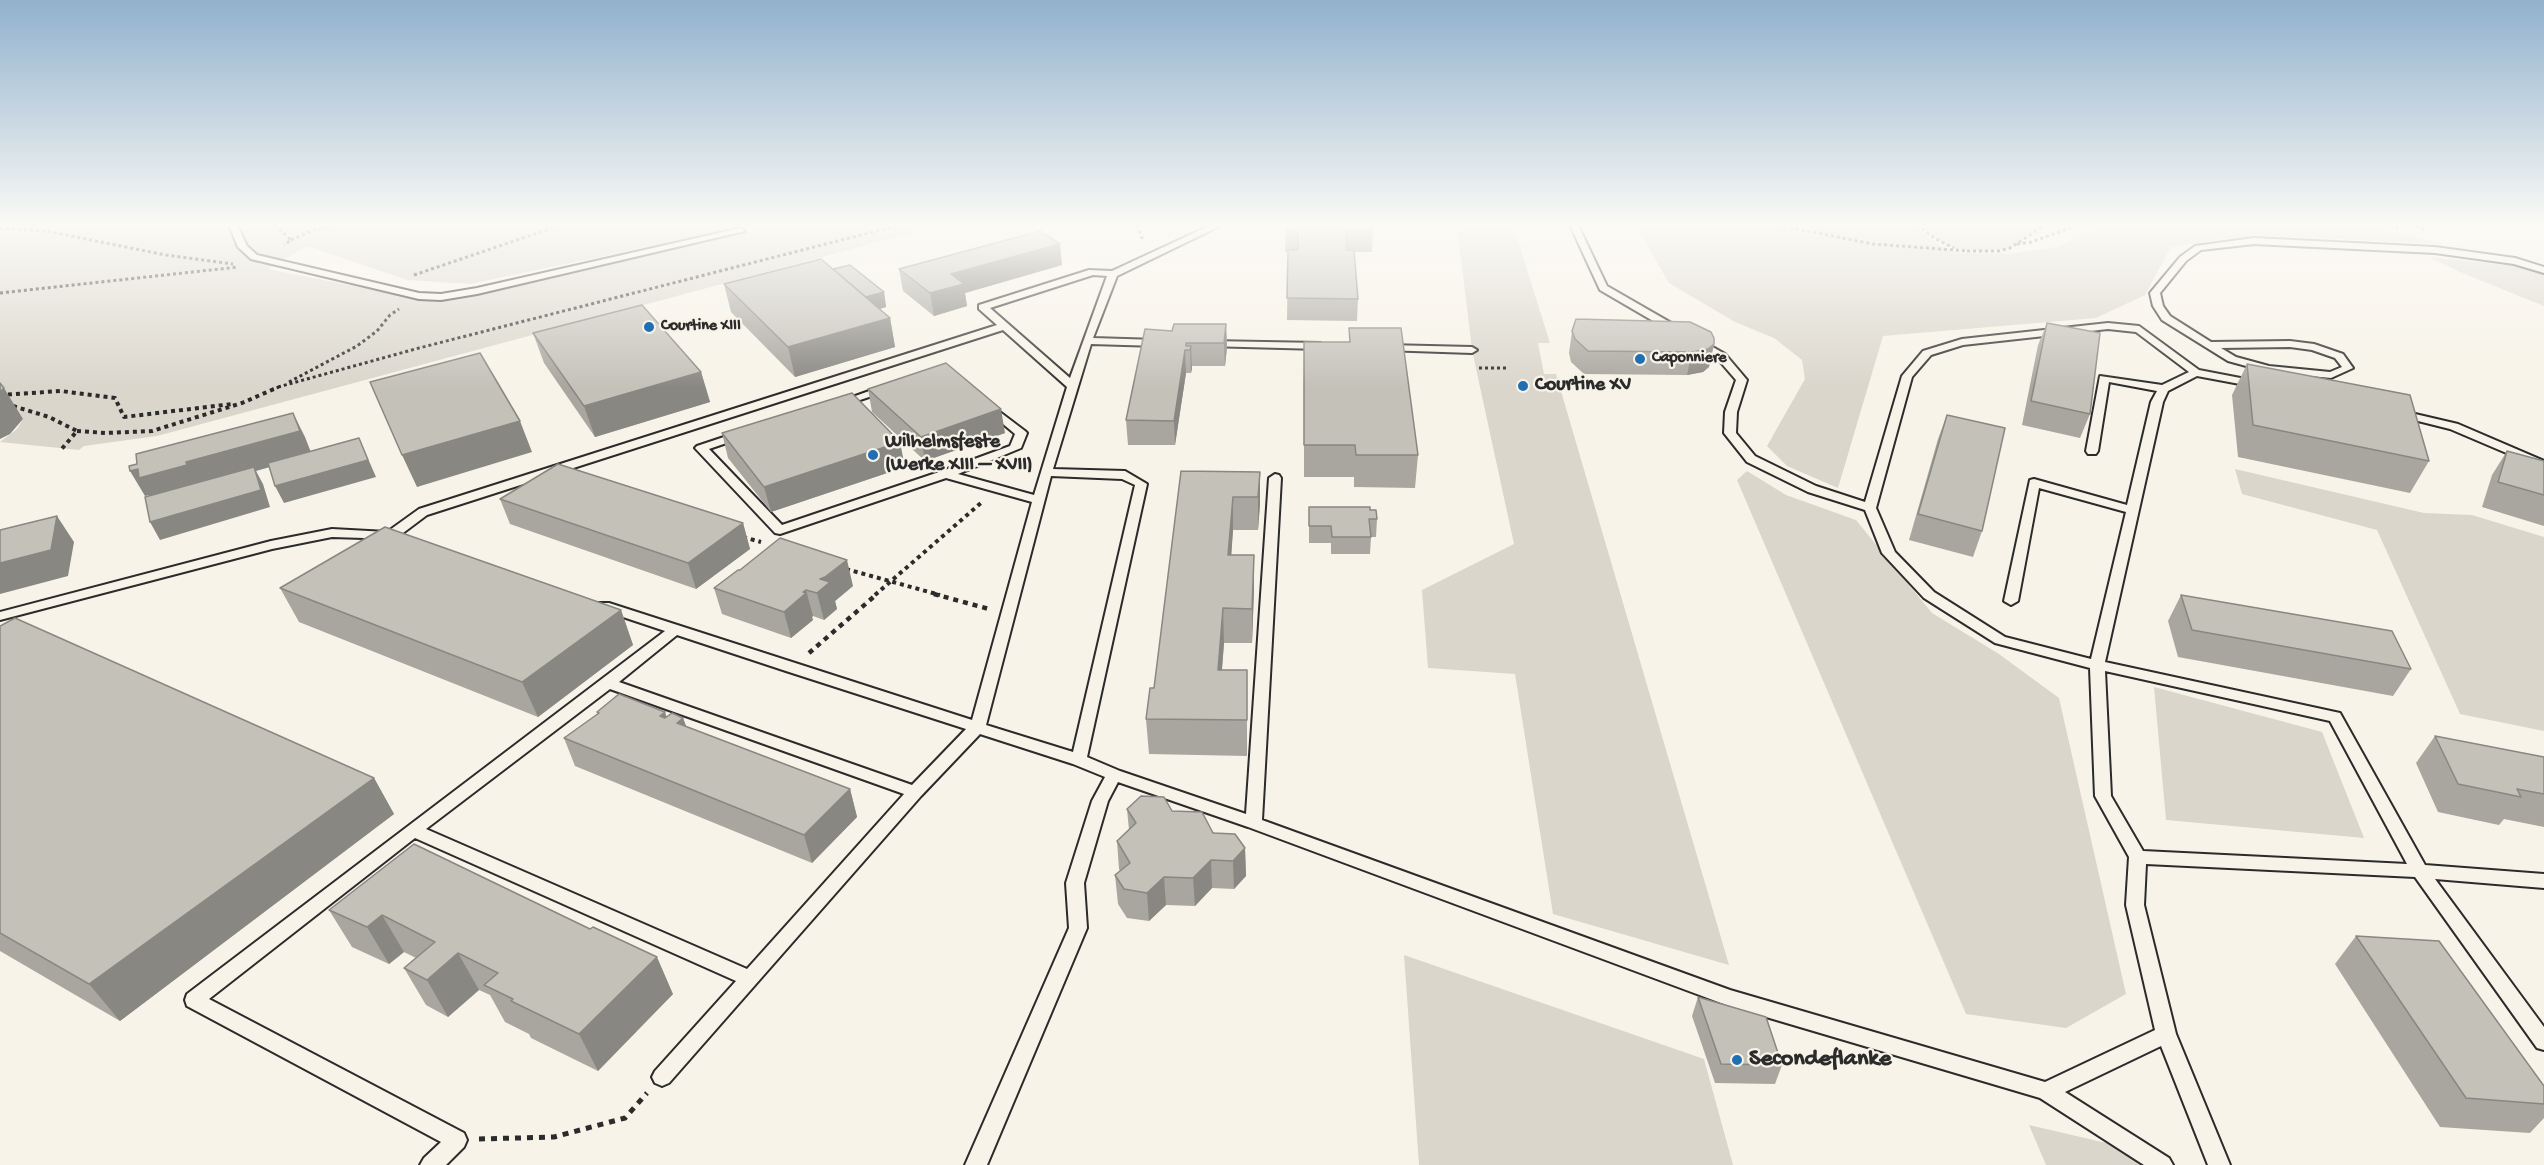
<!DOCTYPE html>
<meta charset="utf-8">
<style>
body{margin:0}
canvas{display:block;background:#f7f3e8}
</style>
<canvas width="2544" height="1165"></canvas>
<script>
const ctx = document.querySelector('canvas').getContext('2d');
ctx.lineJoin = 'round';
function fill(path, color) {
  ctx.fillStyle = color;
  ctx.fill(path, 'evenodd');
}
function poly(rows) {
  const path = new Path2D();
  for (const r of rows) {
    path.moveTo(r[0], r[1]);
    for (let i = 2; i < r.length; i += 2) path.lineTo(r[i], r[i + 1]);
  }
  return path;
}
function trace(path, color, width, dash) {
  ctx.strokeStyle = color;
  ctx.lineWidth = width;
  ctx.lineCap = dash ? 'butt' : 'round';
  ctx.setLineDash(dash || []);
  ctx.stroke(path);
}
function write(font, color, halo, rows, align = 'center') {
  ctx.font = font + ' "Gochi Hand",sans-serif';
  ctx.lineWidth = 4.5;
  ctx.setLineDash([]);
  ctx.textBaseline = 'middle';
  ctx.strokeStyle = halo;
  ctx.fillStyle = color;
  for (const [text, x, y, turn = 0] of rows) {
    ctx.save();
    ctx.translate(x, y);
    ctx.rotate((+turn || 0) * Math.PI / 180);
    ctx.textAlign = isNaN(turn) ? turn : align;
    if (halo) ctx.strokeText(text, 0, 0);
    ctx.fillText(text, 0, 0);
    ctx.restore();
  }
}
fill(poly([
 [0,225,752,225,470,284,407,280,307,246,268,269,414,298,440,300,518,285,778,225,941,225,157,436,84,446,79,450,0,442,17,429,23,419,18,412,0,410],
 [1457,225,1513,225,1550,343,1538,343,1544,374,1556,374,1729,965,1553,914,1515,674,1428,668,1422,590,1514,544,1472,350],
 [1635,225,1913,225,1940,246,1958,253,2009,254,2058,247,2084,234,2121,225,2366,225,2444,244,2276,236,2223,239,2171,247,2145,295,2096,318,1883,336,1838,488,1787,466,1767,446,1805,379,1802,360,1774,338,1735,322,1669,283],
 [1917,225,2045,225,2010,248,1985,252,1955,248,1945,245],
 [2429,257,2526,267,2544,274,2544,306,2460,272],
 [2235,469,2424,513,2472,515,2544,537,2544,731,2460,714,2377,530,2242,494],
 [1747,471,1786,495,1856,520,1932,613,1999,654,2059,698,2126,994,2066,1028,1966,1014,1737,480],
 [2154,687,2322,732,2364,838,2166,820],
 [1404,955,1704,1059,1733,1165,1419,1165],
 [2029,1125,2119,1146,2140,1165,2046,1165]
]), '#dad6cc');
const lane = poly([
 [229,225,237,225,247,246,257,255,419,293,441,294,477,288,741,228,745,231,477,294,441,300,419,299,251,259,238,247,229,225],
 [1211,225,1222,225,1117,276,1093,338,1158,340,1163,343,1158,346,1091,344,1053,469,1125,471,1147,484,1087,757,1120,771,1246,814,1269,478,1275,474,1279,475,1281,478,1262,820,1730,990,2045,1082,2155,1030,2126,905,2129,857,2095,796,2090,668,1995,643,1924,598,1882,553,1865,510,1808,492,1747,462,1724,433,1725,412,1736,380,1717,358,1693,343,1694,341,1702,341,1725,354,1747,380,1737,412,1736,433,1755,456,1816,486,1865,502,1902,376,1923,351,1962,339,2108,323,2139,326,2199,370,2256,381,2261,384,2256,387,2197,376,2168,391,2163,402,2105,662,2340,713,2425,865,2544,874,2544,888,2435,879,2544,1027,2544,1050,2537,1048,2415,877,2146,864,2144,905,2176,1034,2230,1165,2208,1165,2161,1046,2065,1092,2169,1158,2173,1165,2144,1165,2040,1098,1729,1006,1248,827,1118,782,1108,801,1084,883,1087,928,987,1165,965,1165,1069,928,1066,883,1092,801,1105,777,1073,764,980,734,921,796,669,1083,662,1086,655,1083,652,1077,655,1071,736,981,415,838,209,999,464,1133,467,1140,464,1147,446,1165,420,1165,424,1158,441,1142,187,1006,185,1000,187,994,665,631,599,609,597,606,599,603,609,603,972,720,1032,502,946,478,780,534,775,533,695,448,697,446,736,433,744,433,746,435,744,437,709,449,782,525,942,471,1010,446,1015,434,984,408,984,404,988,403,1025,431,1027,433,1021,448,958,474,1034,495,1067,387,1003,330,427,515,395,539,332,537,272,549,0,620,0,612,271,541,332,529,387,532,419,509,997,325,979,309,979,305,1089,270,1112,271,1211,225],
 [1093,275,1107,276,1070,378,990,308,1093,275],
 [2108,329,2136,332,2189,372,2162,385,2100,376,2086,451,2088,454,2096,454,2098,451,2109,382,2157,391,2151,402,2127,505,2034,479,2030,480,2004,601,2011,605,2018,601,2039,488,2126,512,2091,659,2005,637,1934,592,1895,552,1876,508,1912,377,1931,355,1963,345,2108,329],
 [1051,476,1122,479,1135,485,1073,752,986,725,1051,476],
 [677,635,786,671,966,729,912,785,619,682,677,635],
 [2105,671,2330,721,2407,864,2143,851,2111,796,2105,671],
 [610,689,904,794,747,969,426,829,610,689],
 [1570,225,1578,225,1607,286,1680,328,1680,332,1672,332,1600,290,1570,225],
 [2254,238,2435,247,2515,258,2544,267,2544,273,2514,264,2435,253,2254,244,2201,250,2186,261,2160,293,2163,306,2170,316,2211,342,2290,341,2314,344,2343,354,2353,368,2331,378,2268,372,2228,361,2162,320,2153,306,2150,293,2180,257,2195,246,2254,238],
 [2290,347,2312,350,2335,358,2342,367,2330,372,2269,366,2236,357,2221,348,2290,347],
 [1210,341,1320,343,1325,346,1320,349,1206,346,1206,342,1210,341],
 [1387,345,1472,347,1477,350,1472,353,1383,350,1382,348,1387,345],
 [886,385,890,386,890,390,839,407,833,404,886,385],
 [2398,410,2458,424,2544,461,2544,469,2450,429,2394,415,2394,411,2398,410]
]);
trace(lane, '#2b2b2b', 4);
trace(poly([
 [275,225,291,240,284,245],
 [1137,225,1143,241],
 [1778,225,1873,244,1969,251],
 [1917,225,1936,239,1954,248],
 [2384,225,2398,228],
 [2410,225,2427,230],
 [0,228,46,231,166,255,233,264],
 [291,240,315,229,340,225],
 [2017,244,2031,242,2079,225],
 [1967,251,1998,251,2010,248,2045,225],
 [414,275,561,225],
 [0,293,238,267],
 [1479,368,1506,368],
 [289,382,357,346,377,331,390,315,399,309],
 [278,387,419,348,900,225],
 [271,390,279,387]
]), '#2b2b2b', 3, [3, 3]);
trace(poly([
 [0,395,61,391,115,398,124,417,232,404],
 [13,406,49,417,77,431,60,451],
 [77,431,106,433,152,431,242,403,274,389],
 [743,537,761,542],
 [846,569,940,595],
 [875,595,982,502]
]), '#2b2b2b', 4, [4, 4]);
trace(poly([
 [934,594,989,609],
 [809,653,877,594]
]), '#2b2b2b', 4.5, [5, 5]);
trace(poly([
 [479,1139,554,1137,625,1118,647,1093]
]), '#2b2b2b', 5, [6, 6]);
fill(lane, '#f7f3e8');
fill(poly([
 [1286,225,1373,232,1372,252,1354,252,1358,299,1357,321,1287,320,1288,252,1285,252],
 [1062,265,965,293,967,306,934,316,903,291,899,269],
 [833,269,884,292,886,307,880,309,890,318,895,347,795,377,731,312,724,284],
 [2047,323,2090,414,2080,438,2022,425,2038,345],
 [1226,324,1227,347,1225,366,1192,366,1191,373,1186,373,1175,445,1128,445,1126,420,1172,331],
 [1349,328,1418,455,1415,488,1354,487,1354,477,1304,477,1304,342,1349,342],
 [1572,331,1714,344,1709,367,1703,372,1687,375,1584,374,1571,362,1569,353],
 [533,333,701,372,710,402,595,437,544,363],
 [2247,364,2429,461,2410,493,2238,457,2232,395],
 [868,389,1005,433,925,461,872,412],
 [1947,415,1982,531,1973,557,1909,540,1938,439],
 [722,433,905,467,771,512,728,458],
 [2507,451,2544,461,2544,526,2482,507,2492,475],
 [1181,471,1260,472,1260,504,1258,530,1233,530,1231,555,1254,555,1254,589,1252,643,1224,643,1222,670,1247,705,1247,756,1149,754,1146,719,1154,688],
 [500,499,743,523,750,549,696,589,510,524],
 [1309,507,1370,510,1377,519,1376,537,1371,537,1370,554,1331,554,1331,543,1309,543],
 [740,570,853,586,835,601,837,609,824,620,813,616,812,617,813,620,791,638,722,614,714,588],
 [280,588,621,610,633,645,538,717,299,622],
 [2181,595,2411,669,2393,696,2178,657,2168,621],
 [0,626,374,778,394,814,120,1021,0,951],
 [597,712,683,718,686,726,850,789,857,817,812,863,575,766,564,738,598,714],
 [2435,736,2544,757,2544,827,2504,819,2499,825,2438,812,2416,763],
 [1127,809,1172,811,1245,848,1246,876,1234,889,1212,888,1195,906,1166,905,1149,921,1127,918,1118,904,1115,875,1120,871,1119,869,1117,841,1129,830],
 [414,844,673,994,598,1071,531,1038,529,1034,505,1022,490,995,479,990,448,1017,426,1005,404,968,416,958,404,952,389,964,352,947,329,910],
 [2356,936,2544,1086,2544,1118,2530,1133,2440,1127,2335,964],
 [1698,997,1782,1065,1775,1084,1715,1083,1692,1016]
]), '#a9a69f');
fill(poly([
 [1060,244,1062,265,965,293,967,306,934,316,930,293,951,274],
 [884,292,886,307,859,315,856,300],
 [890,318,895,347,795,377,788,347],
 [1226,324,1227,347,1225,366,1224,343],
 [1714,344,1709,367,1703,372,1687,375,1692,352],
 [1191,346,1192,369,1191,373,1190,350],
 [1185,350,1186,373,1175,445,1174,421],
 [701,372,710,402,595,437,584,406],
 [4,388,23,419,10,434,0,439,0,392],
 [1001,409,1005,433,925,461,921,437],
 [293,413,305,437,312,455,256,471,263,484,270,507,160,540,150,522,154,503,149,495,145,496,130,471,138,469,186,462],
 [520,421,532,452,417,487,402,455],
 [359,438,376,477,284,503,275,486],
 [900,442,905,467,771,512,764,487],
 [1260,472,1260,504,1258,530,1258,497],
 [1233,497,1233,530,1229,589,1228,555],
 [57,516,74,542,68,576,0,594,0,563],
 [743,523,750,549,696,589,688,563],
 [1254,555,1254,589,1252,643,1252,609],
 [847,560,853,586,835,601,837,609,824,620,817,593,820,579],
 [806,590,813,616,812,617,813,620,791,638,784,612],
 [1223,608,1224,643,1219,705,1218,670],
 [621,610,633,645,538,717,522,682],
 [665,712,674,739,660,716],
 [683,718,693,745,677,723],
 [374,778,394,814,120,1021,89,984],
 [850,789,857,817,812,863,804,835],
 [1245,848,1246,876,1234,889,1233,861],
 [1211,860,1212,888,1195,906,1193,878],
 [1164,877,1166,905,1149,921,1147,893],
 [382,915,404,952,389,964,367,927],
 [458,953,479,990,448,1017,427,980],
 [657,957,673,994,598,1071,579,1034]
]), '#898782');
const building = poly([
 [1286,225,1372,225,1373,232,1346,231,1347,250,1354,250,1358,299,1287,298,1288,250,1298,250,1298,231,1286,231,1286,225],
 [1040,231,1060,244,951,274,964,284,930,293,899,269,1040,231],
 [821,259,890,318,788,347,724,284,821,259],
 [850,265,884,292,866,297,833,269,850,265],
 [642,305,701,372,584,406,533,333,642,305],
 [1576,319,1690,322,1711,332,1714,338,1714,344,1708,349,1692,352,1588,351,1575,339,1572,331,1576,319],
 [2047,323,2100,333,2090,414,2031,401,2047,323],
 [1174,324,1226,324,1224,343,1186,343,1186,346,1191,346,1190,350,1185,350,1174,421,1126,420,1145,329,1172,331,1174,324],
 [1349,328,1401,328,1418,455,1356,455,1355,445,1304,445,1304,342,1350,342,1349,328],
 [480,353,520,421,402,455,370,382,480,353],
 [946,363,1001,409,921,437,868,389,946,363],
 [2247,364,2410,395,2429,461,2253,425,2247,364],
 [0,383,4,388,0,392,0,383],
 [852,393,900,442,764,487,722,433,852,393],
 [293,413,300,431,186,462,187,465,139,478,138,469,130,471,129,466,137,464,136,454,293,413],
 [1947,415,2005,428,1982,531,1918,514,1947,415],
 [359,438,368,460,275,486,268,463,359,438],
 [2507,451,2544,461,2544,495,2498,482,2507,451],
 [558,464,743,523,688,563,500,499,558,464],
 [254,467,261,490,150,522,145,497,254,467],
 [1181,471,1260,472,1258,497,1233,497,1228,555,1254,555,1252,609,1223,608,1218,670,1247,670,1247,720,1146,719,1150,688,1154,688,1181,471],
 [1309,507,1370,507,1370,510,1376,510,1377,519,1369,519,1371,537,1332,537,1331,526,1309,526,1309,507],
 [57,516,51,550,0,563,0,530,57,516],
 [385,527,621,610,522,682,280,588,385,527],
 [780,538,847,560,825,577,820,579,830,582,817,593,806,590,803,592,806,593,784,612,714,588,738,570,740,570,780,538],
 [2181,595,2392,631,2411,669,2192,630,2181,595],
 [15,618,374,778,89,984,0,933,0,626,15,618],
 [619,694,665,712,660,716,665,718,672,713,683,718,677,723,850,789,804,835,564,738,599,713,597,712,619,694],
 [2435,736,2544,757,2544,794,2517,789,2521,797,2458,784,2435,736],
 [1141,796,1164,797,1172,811,1202,812,1213,833,1235,834,1245,848,1233,861,1211,860,1193,878,1164,877,1147,893,1124,889,1115,875,1130,863,1117,841,1136,823,1127,809,1141,796],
 [414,844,590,929,593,927,657,957,579,1034,511,1001,513,999,484,985,498,973,458,953,427,980,404,968,435,942,382,915,367,927,329,910,414,844],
 [2356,936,2439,941,2544,1086,2544,1104,2466,1098,2356,936],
 [1698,997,1766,1017,1782,1065,1721,1064,1698,997]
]);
fill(building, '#c4c1b9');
trace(building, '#898782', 1.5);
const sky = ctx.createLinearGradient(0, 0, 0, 388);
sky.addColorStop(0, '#91b1cd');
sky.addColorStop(0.58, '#fbfaf5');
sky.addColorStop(1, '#fbfaf500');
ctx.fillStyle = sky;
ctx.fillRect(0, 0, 2544, 388);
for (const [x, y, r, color] of [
 [649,327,6,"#1f6fb2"],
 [1640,359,6,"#1f6fb2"],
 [1523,386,6,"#1f6fb2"],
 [873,455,6,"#1f6fb2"],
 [1737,1060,6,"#1f6fb2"]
]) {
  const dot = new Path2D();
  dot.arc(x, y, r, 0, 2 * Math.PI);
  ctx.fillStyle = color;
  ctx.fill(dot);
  trace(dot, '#f7f3e8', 2);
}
write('bold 16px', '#2b2b2b', '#f7f3e8', [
 ["Courtine XIII",661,327],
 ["Caponniere",1652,359]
], 'left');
write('bold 20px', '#2b2b2b', '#f7f3e8', [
 ["Courtine XV",1535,386],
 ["Wilhelmsfeste",885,443],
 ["(Werke XIII – XVII)",885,466]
], 'left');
write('bold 24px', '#2b2b2b', '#f7f3e8', [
 ["Secondeflanke",1749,1060]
], 'left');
</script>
